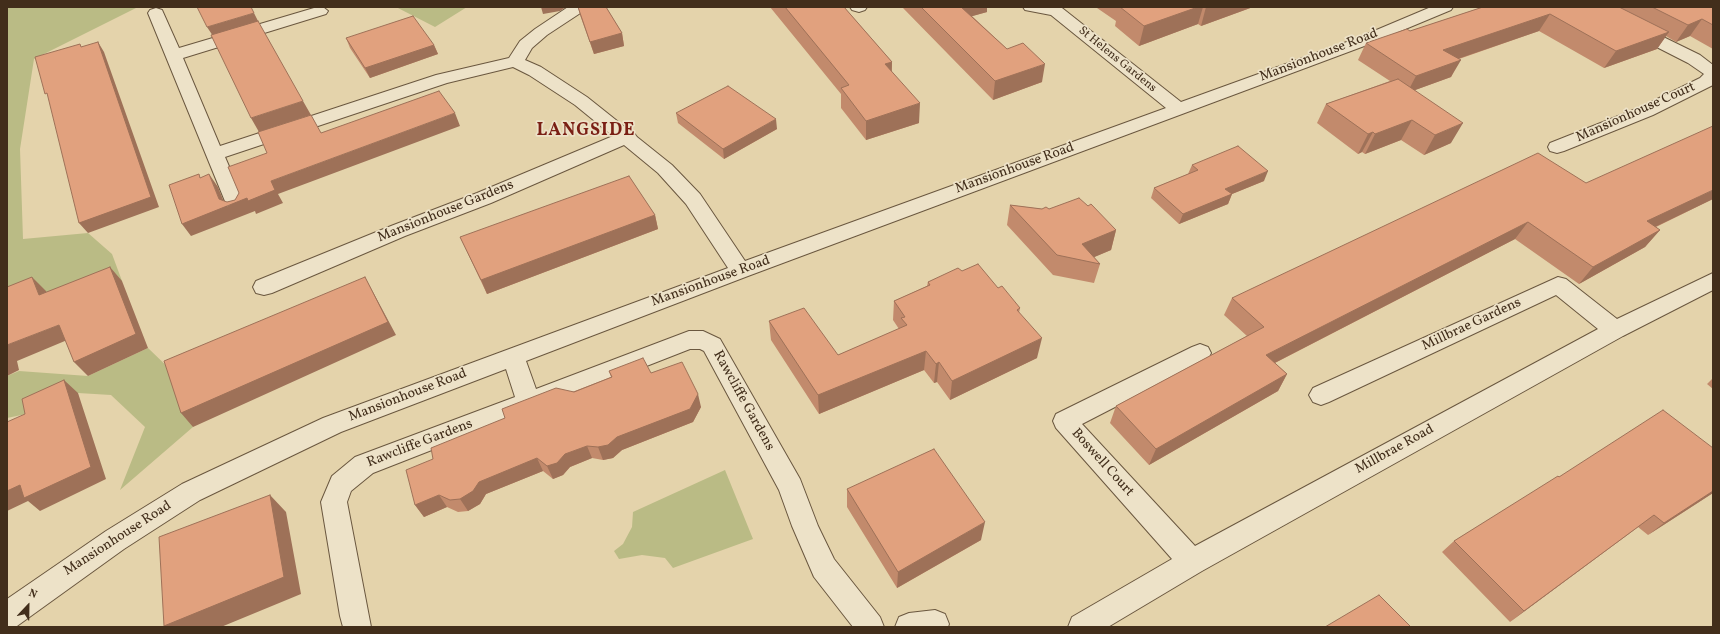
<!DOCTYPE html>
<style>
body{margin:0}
#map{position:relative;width:1720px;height:634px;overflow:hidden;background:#e4d3ab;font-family:Vollkorn,serif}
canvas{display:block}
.frame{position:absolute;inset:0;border:8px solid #422e1b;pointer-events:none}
.north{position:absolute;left:8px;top:586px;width:40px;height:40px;-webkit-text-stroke:3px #ede2c8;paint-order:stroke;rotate:22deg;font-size:11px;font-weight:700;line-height:16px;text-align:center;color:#422e1b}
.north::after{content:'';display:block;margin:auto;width:14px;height:18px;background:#422e1b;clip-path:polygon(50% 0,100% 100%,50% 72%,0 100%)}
</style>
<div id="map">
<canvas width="1720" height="634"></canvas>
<div class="frame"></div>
<div class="north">N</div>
</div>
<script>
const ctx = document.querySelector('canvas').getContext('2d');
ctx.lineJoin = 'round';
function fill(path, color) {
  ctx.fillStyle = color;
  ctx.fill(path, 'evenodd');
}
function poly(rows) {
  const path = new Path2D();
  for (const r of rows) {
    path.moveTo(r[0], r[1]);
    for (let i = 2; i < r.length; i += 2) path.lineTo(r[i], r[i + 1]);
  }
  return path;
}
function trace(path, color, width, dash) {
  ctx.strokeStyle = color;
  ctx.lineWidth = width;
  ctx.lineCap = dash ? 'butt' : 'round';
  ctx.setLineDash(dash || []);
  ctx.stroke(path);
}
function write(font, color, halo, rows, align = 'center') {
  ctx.font = font + ' Vollkorn,serif';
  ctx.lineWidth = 3.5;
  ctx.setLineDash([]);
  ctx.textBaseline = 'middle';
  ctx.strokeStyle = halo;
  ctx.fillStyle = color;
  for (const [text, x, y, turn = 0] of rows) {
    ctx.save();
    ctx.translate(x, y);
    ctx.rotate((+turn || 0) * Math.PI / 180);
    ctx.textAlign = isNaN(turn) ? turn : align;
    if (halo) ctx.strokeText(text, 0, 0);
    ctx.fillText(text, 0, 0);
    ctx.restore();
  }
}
fill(poly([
 [7,7,138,7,34,59,20,149,23,239,88,233,112,254,122,281,53,308,7,295],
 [396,7,467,7,435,27],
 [148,348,176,375,193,427,120,490,145,427,111,395,78,393,36,412,7,418,7,376,19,371,88,376],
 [725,470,753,539,673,568,665,558,642,555,619,559,614,551,623,544,632,527,633,512]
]), '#babb85');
const minor = poly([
 [323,7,328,11,326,14,183,58,220,146,436,75,509,58,520,41,535,29,568,7,587,7,585,10,547,35,532,48,525,60,541,67,587,97,631,132,634,133,637,137,672,165,700,194,745,261,1166,108,1051,15,1025,10,1023,7,1062,8,1181,102,1355,39,1431,7,1453,7,1451,10,1367,45,748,276,526,361,536,389,689,331,703,331,720,339,800,479,818,526,834,559,880,617,884,627,853,627,814,577,792,526,779,490,704,351,700,349,690,349,373,473,351,491,347,502,371,627,343,627,340,616,321,502,332,476,355,457,515,397,506,369,341,432,200,500,124,549,17,626,7,627,7,599,106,531,182,484,323,418,728,268,686,204,658,173,624,145,491,203,405,236,272,293,264,295,256,293,253,287,256,281,391,226,477,193,613,136,575,105,529,75,513,67,447,83,225,157,246,206,243,211,236,213,229,211,148,13,150,10,156,8,162,10,179,48,314,8,323,7],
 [850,7,867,7,865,10,859,12,852,10,850,7],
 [1582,7,1602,7,1700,55,1713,65,1713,85,1653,115,1564,151,1557,153,1550,151,1548,147,1550,143,1641,107,1700,78,1704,74,1688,63,1584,10,1582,7],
 [1713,273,1713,290,1623,336,1202,571,1108,627,1068,627,1072,617,1172,559,1056,428,1053,421,1056,414,1192,347,1200,344,1208,347,1211,353,1208,359,1082,424,1195,546,1598,329,1556,295,1329,402,1321,405,1313,402,1309,395,1313,388,1558,277,1566,279,1617,319,1713,273],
 [935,610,945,614,949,624,948,627,895,627,899,617,909,613,935,610]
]);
trace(minor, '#6a573f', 2);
fill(minor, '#ede2c8');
fill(poly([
 [578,7,606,7,622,33,624,46,594,54,580,15],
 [770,7,844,7,892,62,892,72,919,123,866,140,841,108,841,94],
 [903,7,987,7,987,12,972,16,1042,82,993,100,903,8],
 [1097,7,1253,7,1201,26,1198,24,1139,46,1115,26,1116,21,1097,8],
 [1483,7,1713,7,1713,49,1690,36,1676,42,1666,36,1657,49,1604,68,1539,31,1459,59,1451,77,1415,90,1451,143,1424,155,1401,140,1365,154,1362,152,1358,154,1317,123,1326,104,1390,81,1358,60,1366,43,1410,31],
 [346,38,434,45,438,54,370,78,350,48],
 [676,113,777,129,724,159,678,123],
 [1192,165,1264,181,1232,194,1228,204,1179,224,1151,198,1154,188,1188,174],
 [1586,183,1713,199,1656,227,1660,230,1645,247,1579,284,1515,239,1275,363,1287,374,1278,391,1149,465,1110,423,1116,406,1247,336,1224,315,1232,298],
 [1010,205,1042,209,1049,209,1116,230,1111,250,1094,257,1100,264,1094,283,1053,275,1007,225],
 [655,215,658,229,487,294,460,237],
 [962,271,998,288,1020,308,1019,313,1037,358,950,400,937,382,934,383,924,370,819,414,771,340,769,321,838,355,899,329,893,320,894,301,927,286,928,282],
 [609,371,651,373,701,407,693,422,622,450,613,458,603,460,592,458,570,467,563,475,553,479,543,471,486,494,480,504,468,511,458,512,447,507,424,517,415,505,433,459,505,418,611,377],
 [1713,378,1713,389,1707,384],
 [1713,448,1713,493,1648,535,1638,527,1510,622,1442,552,1454,541,1559,477],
 [847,489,981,540,897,588,847,507]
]), '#c28a6c');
fill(poly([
 [541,7,566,7,560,11,543,14],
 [956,7,987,7,987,12,955,21],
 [1198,7,1203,7,1198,24,1139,46,1144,26],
 [1206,7,1253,7,1201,26],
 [254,13,259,23,213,36,207,27],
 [1550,14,1539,31,1434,67,1443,50],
 [1702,19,1690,36,1676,42,1688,25],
 [1669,32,1657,49,1604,68,1616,51],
 [622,33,624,46,594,54,590,42],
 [98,42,104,52,159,207,88,233,79,223],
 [434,45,438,54,370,78,365,68],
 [1461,60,1451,77,1407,93,1416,76],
 [892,62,891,82,885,64],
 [1045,64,1042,82,993,100,995,81],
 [303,101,311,115,259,132,251,118],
 [920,103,919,123,866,140,866,121],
 [455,113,460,126,278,194,283,203,256,214,255,211,191,236,182,224,219,199,209,174,218,187,226,207,271,181],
 [776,119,777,129,724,159,723,149],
 [1412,120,1401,140,1365,154,1375,134],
 [1463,123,1451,143,1424,155,1435,135],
 [1373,132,1362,152,1358,154,1368,134],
 [1268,171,1264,181,1232,194,1228,204,1179,224,1183,214,1225,189],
 [1713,190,1713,199,1632,238,1647,221],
 [655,215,658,229,487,294,481,280],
 [1528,222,1515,239,1257,372,1266,355],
 [1116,230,1111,250,1085,261,1082,244],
 [1660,230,1645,247,1579,284,1593,267],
 [110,267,122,281,148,348,88,376,74,362],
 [32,277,46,291,53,308,39,295],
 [365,277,396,335,193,427,181,413],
 [59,325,72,338,17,361,19,370,7,376,7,345],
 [1042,338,1037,358,950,400,952,381],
 [926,351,924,370,819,414,818,395],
 [939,362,937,382,934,383,936,364],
 [1287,374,1278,391,1149,465,1156,449],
 [64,380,78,393,106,479,40,511,28,501,7,511,7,491],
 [698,394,701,407,693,422,622,450,613,458,603,460,598,447],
 [587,446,592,458,570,467,563,475,553,479,547,466,565,454],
 [537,458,543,471,486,494,480,504,468,511,460,499,479,482],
 [1713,491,1713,493,1648,535,1664,523],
 [270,495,286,512,301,594,221,627,165,627,164,626],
 [439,495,447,507,424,517,415,505],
 [1654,515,1638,527,1510,622,1524,611],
 [985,522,981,540,897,588,898,572]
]), '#9e7158');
const building = poly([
 [197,7,251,7,254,13,207,27,197,7],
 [578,7,606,7,622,33,590,42,578,7],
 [785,7,844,7,892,62,885,64,920,103,866,121,841,88,849,85,785,7],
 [921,7,961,7,1007,49,1023,43,1045,64,995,81,921,7],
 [1120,7,1198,7,1144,26,1120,7],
 [1483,7,1619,7,1669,32,1616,51,1550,14,1443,50,1461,60,1416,76,1366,43,1407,29,1410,31,1483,7],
 [1652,7,1713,7,1713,25,1702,19,1688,25,1652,7],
 [413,16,434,45,365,68,346,38,413,16],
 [258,21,303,101,251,118,211,35,258,21],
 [98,42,151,197,79,223,47,93,45,94,35,57,80,44,81,47,98,42],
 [1398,79,1463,123,1435,135,1412,120,1375,134,1373,132,1368,134,1326,104,1398,79],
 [728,86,776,119,723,149,676,113,728,86],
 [439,91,455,113,271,181,275,190,248,201,247,198,182,224,169,185,199,174,200,178,209,174,219,199,227,202,235,200,239,193,228,167,267,153,258,132,311,115,321,133,439,91],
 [1713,126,1713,190,1647,221,1660,230,1593,267,1528,222,1266,355,1287,374,1156,449,1116,406,1264,327,1232,298,1538,153,1586,183,1713,126],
 [1238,146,1268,171,1225,189,1232,194,1183,214,1154,188,1198,170,1192,165,1238,146],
 [629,176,655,215,481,280,460,237,629,176],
 [1079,198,1088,206,1091,204,1116,230,1082,244,1100,264,1057,255,1010,205,1042,209,1046,207,1049,209,1079,198],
 [978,264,998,288,1002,286,1020,308,1017,310,1042,338,952,381,939,362,936,364,926,351,818,395,769,321,804,308,838,355,907,325,901,318,905,317,894,301,930,285,928,282,958,268,962,271,978,264],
 [110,267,136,334,74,362,59,325,7,345,7,287,32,277,39,295,110,267],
 [365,277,388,322,181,413,164,361,365,277],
 [643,358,651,373,682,362,698,394,690,409,617,437,608,445,598,447,587,446,565,454,557,463,547,466,537,458,479,482,473,491,460,499,450,500,439,495,415,505,406,470,433,459,431,448,505,418,502,409,556,388,574,392,612,377,609,371,643,358],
 [64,380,91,467,24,498,20,485,7,491,7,422,25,414,22,399,64,380],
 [1663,410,1713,448,1713,491,1664,523,1654,515,1524,611,1454,541,1558,476,1559,477,1663,410],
 [934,449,985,522,898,572,847,489,934,449],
 [270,495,284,577,164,626,159,537,270,495],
 [1379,595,1411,627,1325,627,1379,595]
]);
fill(building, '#e1a17e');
trace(building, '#9e7158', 1);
write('12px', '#422e1b', '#ede2c8', [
 ["St Helens Gardens",1117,60,39]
]);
write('14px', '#422e1b', '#ede2c8', [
 ["Mansionhouse Road",1319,56,-21],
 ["Mansionhouse Court",1636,113,-24],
 ["Mansionhouse Road",1015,169,-20],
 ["Mansionhouse Gardens",446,212,-22],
 ["Mansionhouse Road",711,282,-20],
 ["Millbrae Gardens",1472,325,-25],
 ["Mansionhouse Road",408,396,-21],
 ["Rawcliffe Gardens",743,401,61],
 ["Rawcliffe Gardens",420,444,-21],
 ["Millbrae Road",1395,450,-29],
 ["Boswell Court",1102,463,48],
 ["Mansionhouse Road",118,539,-33]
]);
ctx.letterSpacing = '1px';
write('bold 18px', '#7a1f14', '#ede2c8', [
 ["LANGSIDE",586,132]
]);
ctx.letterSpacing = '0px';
</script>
